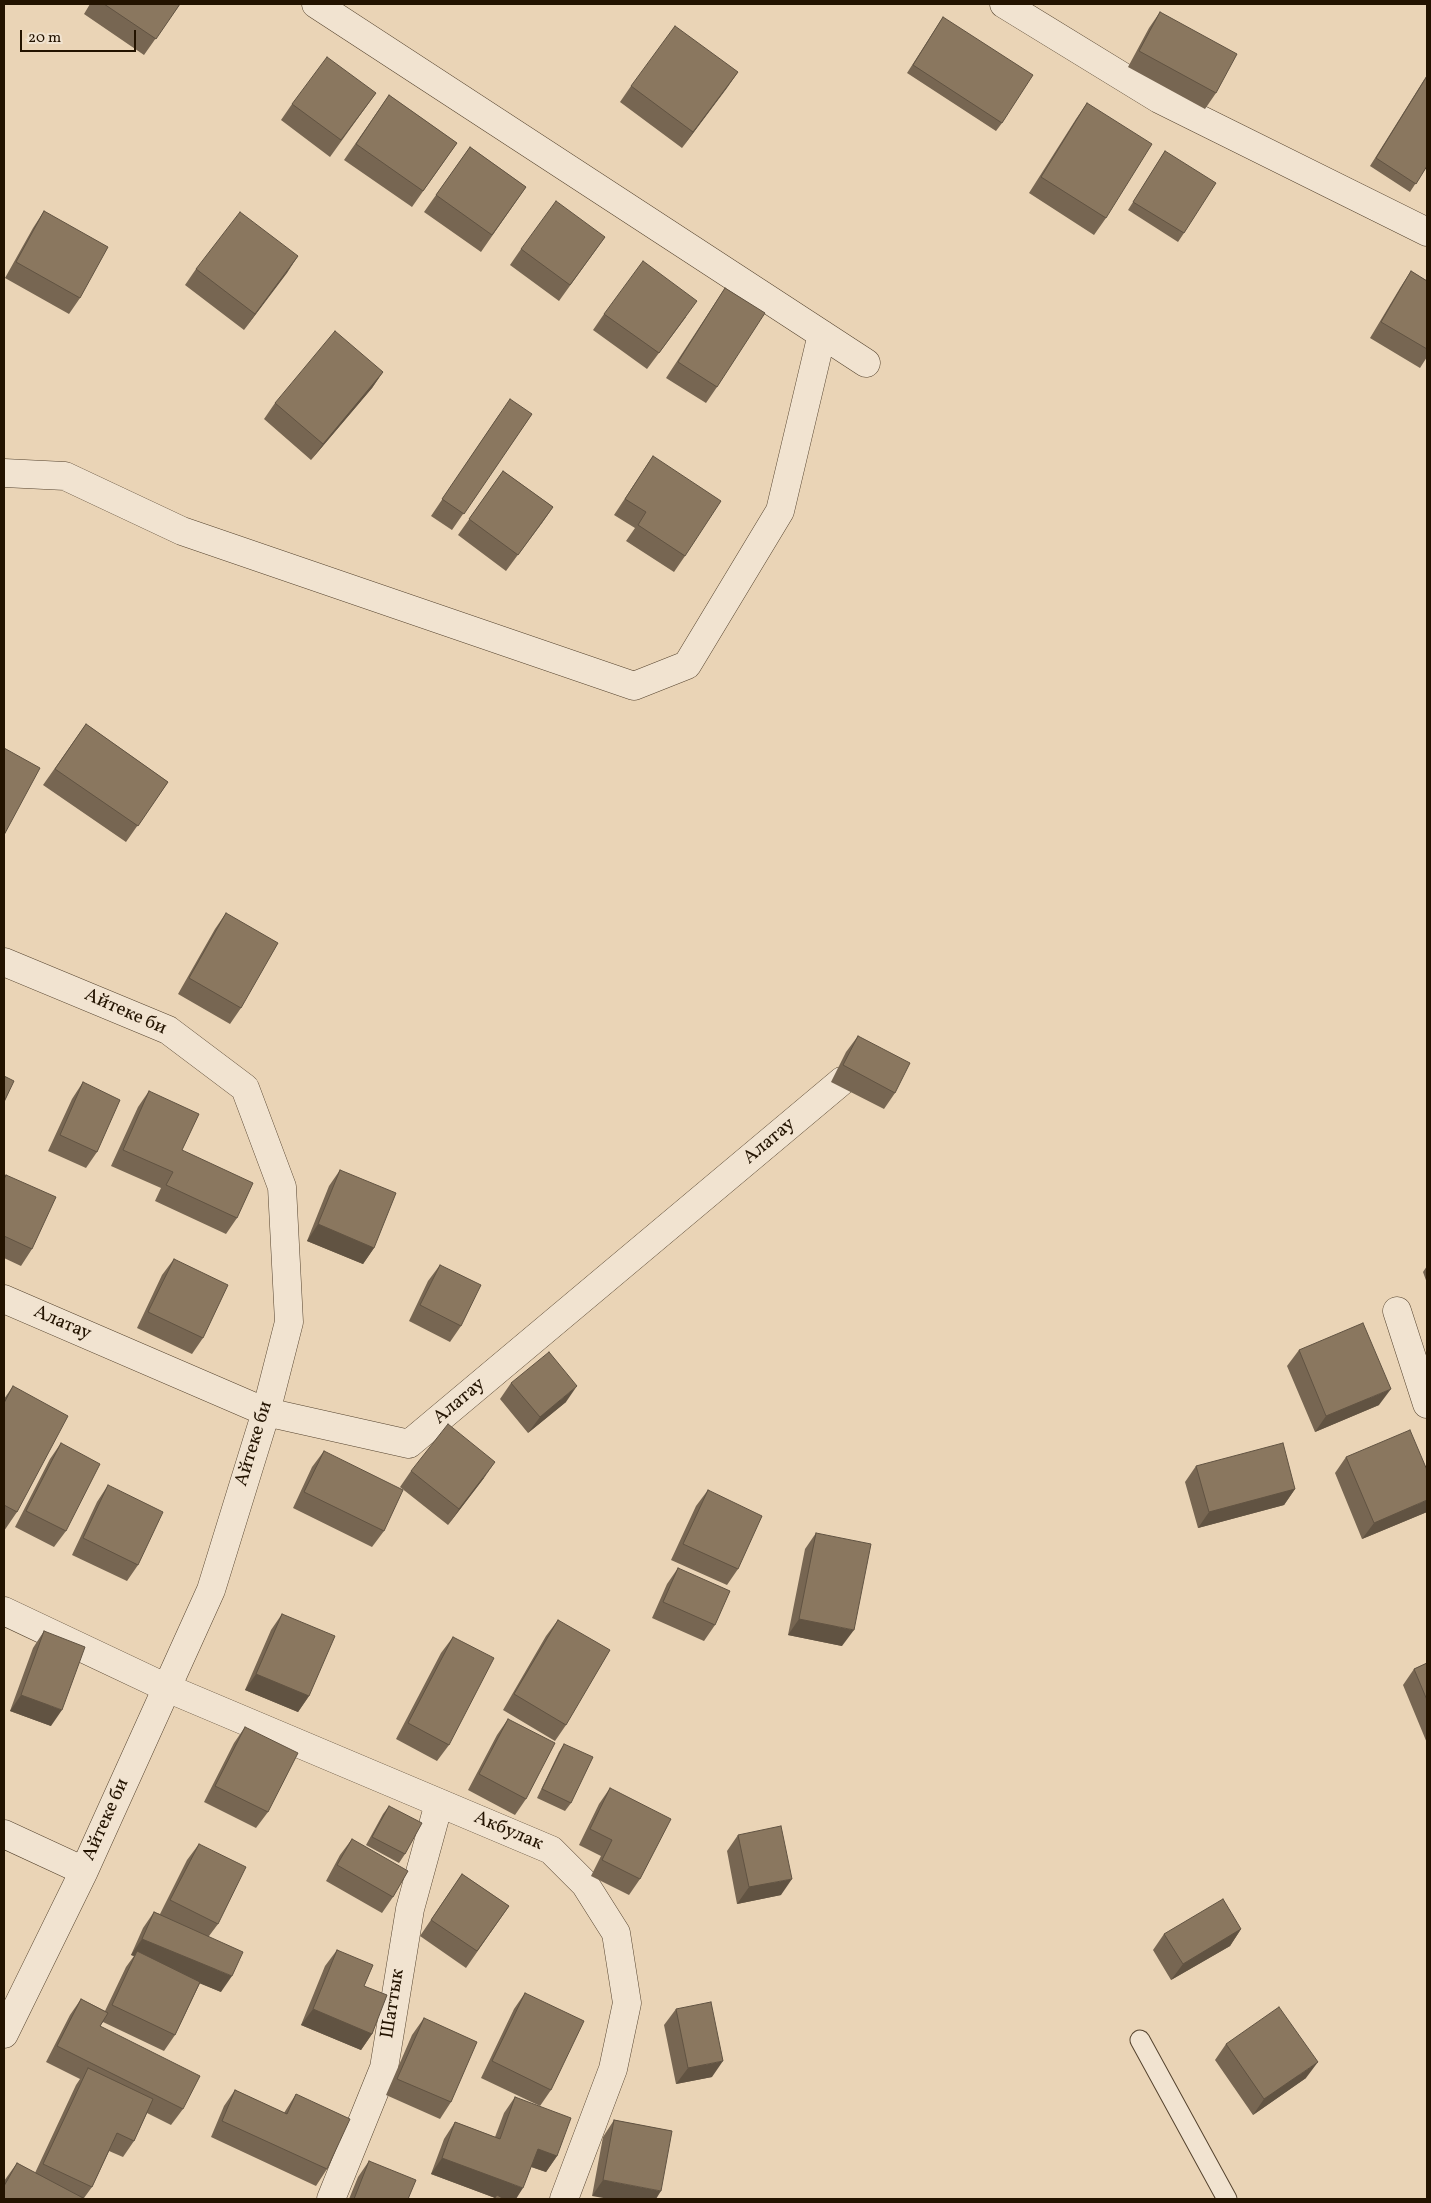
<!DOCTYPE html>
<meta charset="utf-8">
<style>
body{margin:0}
#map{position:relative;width:1431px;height:2203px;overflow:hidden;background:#ead4b6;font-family:Vollkorn,serif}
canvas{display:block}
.frame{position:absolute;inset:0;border:5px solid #231300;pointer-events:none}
.scale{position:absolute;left:20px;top:30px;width:116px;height:22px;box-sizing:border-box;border:2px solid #231300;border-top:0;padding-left:6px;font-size:15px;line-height:18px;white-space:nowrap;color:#231300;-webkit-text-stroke:4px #f1e3d0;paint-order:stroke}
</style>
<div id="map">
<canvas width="1431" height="2203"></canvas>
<div class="frame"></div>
<div class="scale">20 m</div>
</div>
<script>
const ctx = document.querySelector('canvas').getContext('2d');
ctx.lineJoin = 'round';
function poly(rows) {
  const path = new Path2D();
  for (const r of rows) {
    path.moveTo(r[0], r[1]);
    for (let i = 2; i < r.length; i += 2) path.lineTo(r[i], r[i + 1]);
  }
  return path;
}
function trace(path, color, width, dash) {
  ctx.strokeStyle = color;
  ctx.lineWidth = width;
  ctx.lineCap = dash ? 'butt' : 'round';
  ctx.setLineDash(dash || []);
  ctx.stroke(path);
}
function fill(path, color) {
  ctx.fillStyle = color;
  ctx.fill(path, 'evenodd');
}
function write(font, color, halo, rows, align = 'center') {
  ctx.font = font + ' Vollkorn,serif';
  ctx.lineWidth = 4;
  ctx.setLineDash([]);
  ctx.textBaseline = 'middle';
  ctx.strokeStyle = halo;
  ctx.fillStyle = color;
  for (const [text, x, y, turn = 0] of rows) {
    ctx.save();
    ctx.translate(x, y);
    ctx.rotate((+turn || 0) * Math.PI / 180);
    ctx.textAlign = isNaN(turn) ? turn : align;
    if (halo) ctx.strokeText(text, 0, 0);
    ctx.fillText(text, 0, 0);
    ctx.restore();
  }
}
const service = poly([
 [1140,2040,1227,2199]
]);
const minor = poly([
 [316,4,866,363],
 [1004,4,1159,99,1427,232],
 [4,473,65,476,182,531,634,686,687,665,780,511,822,334],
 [4,962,168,1030,245,1088,282,1187,289,1322,266,1412,211,1590,84,1871,4,2034],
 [4,1299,266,1412,409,1444,842,1081],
 [1397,1311,1427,1404],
 [4,1611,167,1688,551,1850,585,1884,616,1933,627,2003,613,2069,564,2199],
 [4,1834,84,1871],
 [331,2199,384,2068,410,1909,439,1803]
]);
trace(service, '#55432e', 21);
trace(minor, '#55432e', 29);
trace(service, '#f1e3d0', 19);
trace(minor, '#f1e3d0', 28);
fill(poly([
 [90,4,180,4,144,55,84,14],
 [1160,12,1216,93,1205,109,1128,67,1149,28],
 [943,17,1002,123,996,131,907,73],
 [738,72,682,148,620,102,631,86],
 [1427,75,1427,166,1410,192,1370,166],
 [376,93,330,157,281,120,292,104],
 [389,95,457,143,412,207,344,160],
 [1087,103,1106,218,1094,235,1029,193,1076,119],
 [470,147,526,187,481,252,424,212],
 [1165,151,1184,233,1178,242,1128,210],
 [44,211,80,298,69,314,5,278,33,228],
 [605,237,559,301,510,265,521,249],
 [298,256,244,330,185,285,196,269],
 [1411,271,1427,281,1427,357,1420,368,1370,338,1400,288],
 [725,288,717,387,706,403,666,378],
 [604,314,686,317,647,369,593,330],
 [383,372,372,388,311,460,264,419,275,403],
 [532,414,452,530,431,516,499,415],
 [653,456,685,556,674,572,626,541,635,528,614,515],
 [503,471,553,507,506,571,458,535],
 [86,724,168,782,126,842,43,785],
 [226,913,241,1008,230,1024,178,994,215,929],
 [858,1036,895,1093,884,1109,831,1082,846,1052],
 [83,1082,97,1152,86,1168,48,1151,72,1099],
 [149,1091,182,1150,237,1218,226,1234,155,1201,161,1188,111,1166,138,1107],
 [340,1170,374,1248,363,1264,307,1241,329,1186],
 [6,1175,32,1249,21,1266,4,1258,4,1177],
 [174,1259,203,1338,192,1354,137,1328,162,1275],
 [440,1265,461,1326,450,1342,409,1321,428,1281],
 [1427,1266,1427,1283,1423,1272],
 [1299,1350,1379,1405,1315,1432,1287,1366],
 [511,1383,566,1402,528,1433,500,1399],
 [13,1386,17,1512,4,1531,4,1399],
 [61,1443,66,1531,54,1547,15,1527,50,1459],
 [324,1451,384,1531,372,1547,293,1508,312,1467],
 [1346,1457,1427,1512,1362,1539,1335,1473],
 [1196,1466,1295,1489,1284,1505,1198,1528,1185,1482],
 [411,1471,484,1478,448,1525,400,1487],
 [108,1485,138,1565,127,1581,72,1555,97,1502],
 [708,1490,738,1569,727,1585,671,1560,696,1506],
 [816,1533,842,1646,788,1635,805,1549],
 [678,1568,715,1625,704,1641,652,1618,667,1584],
 [282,1614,309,1696,298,1712,245,1690,271,1630],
 [558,1620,566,1725,555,1741,503,1710,546,1636],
 [44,1631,51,1726,10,1711,33,1648],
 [453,1637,449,1745,437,1761,396,1739,441,1653],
 [1427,1663,1427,1743,1403,1685,1414,1669],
 [508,1719,526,1799,515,1815,468,1790,497,1735],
 [245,1727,268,1812,256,1828,204,1802,234,1743],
 [564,1744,571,1803,565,1811,537,1798,559,1752],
 [610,1788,640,1879,629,1895,591,1876,601,1856,579,1845,599,1804],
 [389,1806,405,1854,399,1863,366,1845,383,1814],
 [738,1835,781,1895,737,1904,727,1851],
 [352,1839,393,1897,382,1913,326,1881,340,1855],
 [199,1844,218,1924,209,1936,221,1992,200,1983,175,2035,164,2051,103,2022,100,2026,183,2109,171,2125,147,2113,134,2141,123,2157,109,2151,92,2187,84,2198,4,2199,4,2181,17,2163,35,2173,76,2085,80,2079,46,2062,70,2015,81,1999,105,2011,126,1967,134,1956,131,1955,143,1928,154,1912,160,1914,187,1860],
 [462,1874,509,1906,466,1968,420,1936],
 [1241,1929,1230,1946,1171,1980,1153,1950,1164,1934],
 [337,1950,364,1986,372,2034,361,2050,301,2025,325,1966],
 [525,1993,551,2090,540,2106,481,2078,514,2009],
 [676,2009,712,2077,676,2084,664,2025],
 [424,2018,451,2102,440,2119,386,2095,412,2035],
 [1226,2044,1306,2078,1253,2115,1215,2060],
 [235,2090,284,2113,296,2094,327,2169,316,2186,211,2137,224,2106],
 [515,2097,557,2156,546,2172,531,2167,495,2198,431,2174,444,2139,455,2122,495,2137,504,2113],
 [614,2120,672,2131,592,2196,603,2137],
 [369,2161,408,2199,349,2199,358,2177]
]), '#776652');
fill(poly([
 [738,72,727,88,682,148,693,132],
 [298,256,287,273,244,330,255,314],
 [383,372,372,388,311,460,323,444],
 [553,507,542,523,506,571,518,555],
 [318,1224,374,1248,363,1264,307,1241],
 [577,1386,566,1402,528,1433,540,1417],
 [1391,1389,1379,1405,1315,1432,1326,1416],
 [495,1462,484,1478,448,1525,459,1509],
 [1295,1489,1284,1505,1198,1528,1209,1512],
 [1427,1500,1427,1512,1362,1539,1374,1523],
 [799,1619,854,1630,842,1646,788,1635],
 [256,1674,309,1696,298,1712,245,1690],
 [21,1695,62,1710,51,1726,10,1711],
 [792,1879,781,1895,737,1904,749,1887],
 [1241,1929,1230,1946,1171,1980,1183,1964],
 [142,1939,232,1976,221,1992,135,1957,137,1951,134,1956,131,1955],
 [313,2009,372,2034,361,2050,301,2025],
 [723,2061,712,2077,676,2084,688,2068],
 [1318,2062,1306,2078,1253,2115,1264,2099],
 [538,2149,557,2156,546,2172,526,2165],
 [442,2158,523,2188,516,2199,498,2199,431,2174],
 [603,2180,661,2191,656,2199,609,2199,592,2196]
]), '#615342');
const building = poly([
 [104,4,180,4,156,39,104,4],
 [1160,12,1237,54,1216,93,1139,51,1160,12],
 [943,17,1033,75,1002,123,913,65,943,17],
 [675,26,738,72,693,132,631,86,675,26],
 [327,57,376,93,341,140,292,104,327,57],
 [1427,76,1427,166,1416,184,1376,158,1427,76],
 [389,95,457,143,423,191,356,144,389,95],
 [1087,103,1152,144,1106,218,1041,177,1087,103],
 [470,147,526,187,492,235,436,195,470,147],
 [1165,151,1216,183,1184,233,1133,202,1165,151],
 [556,201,605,237,570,285,521,249,556,201],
 [44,211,108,247,80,298,16,262,44,211],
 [240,212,298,256,255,314,196,269,240,212],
 [643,261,697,301,659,353,604,314,643,261],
 [1411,271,1427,281,1427,349,1381,322,1411,271],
 [725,288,765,313,717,387,678,362,725,288],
 [335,331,383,372,323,444,275,403,335,331],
 [510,399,532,414,464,514,442,499,510,399],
 [653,456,721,501,685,556,638,525,646,512,625,499,653,456],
 [503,471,553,507,518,555,469,519,503,471],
 [86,724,168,782,138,826,55,769,86,724],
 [4,748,40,768,4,835,4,748],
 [226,913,278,943,241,1008,189,978,226,913],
 [858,1036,910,1063,895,1093,843,1065,858,1036],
 [4,1076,14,1081,4,1102,4,1076],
 [83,1082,120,1100,97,1152,60,1135,83,1082],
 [149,1091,199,1114,182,1150,253,1183,237,1218,166,1185,173,1172,123,1150,149,1091],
 [340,1170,396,1193,374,1248,318,1224,340,1170],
 [6,1175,56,1197,32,1249,4,1236,4,1179,6,1175],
 [174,1259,228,1285,203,1338,148,1312,174,1259],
 [440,1265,481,1285,461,1326,420,1305,440,1265],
 [1363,1323,1391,1389,1326,1416,1299,1350,1363,1323],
 [549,1352,577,1386,540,1417,511,1383,549,1352],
 [13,1386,68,1416,17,1512,4,1505,4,1403,13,1386],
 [448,1424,495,1462,459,1509,411,1471,448,1424],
 [1410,1430,1427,1470,1427,1500,1374,1523,1346,1457,1410,1430],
 [61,1443,100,1464,66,1531,26,1511,61,1443],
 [1283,1443,1295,1489,1209,1512,1196,1466,1283,1443],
 [324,1451,403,1490,384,1531,304,1492,324,1451],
 [108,1485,163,1512,138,1565,83,1538,108,1485],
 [708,1490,762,1516,738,1569,683,1544,708,1490],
 [816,1533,871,1544,854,1630,799,1619,816,1533],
 [678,1568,730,1591,715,1625,663,1602,678,1568],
 [282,1614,335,1636,309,1696,256,1674,282,1614],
 [558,1620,610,1650,566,1725,514,1694,558,1620],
 [44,1631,85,1647,62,1710,21,1695,44,1631],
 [453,1637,494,1658,449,1745,408,1723,453,1637],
 [1427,1663,1427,1700,1414,1669,1427,1663],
 [508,1719,555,1743,526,1799,479,1774,508,1719],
 [245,1727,298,1753,268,1812,215,1786,245,1727],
 [564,1744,593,1757,571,1803,542,1789,564,1744],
 [610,1788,671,1819,640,1879,602,1860,612,1840,590,1829,610,1788],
 [389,1806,422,1823,405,1854,372,1837,389,1806],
 [781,1826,792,1879,749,1887,738,1835,781,1826],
 [352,1839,408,1871,393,1897,337,1865,352,1839],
 [199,1844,246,1867,218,1924,170,1900,199,1844],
 [462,1874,509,1906,477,1951,431,1920,462,1874],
 [1223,1899,1241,1929,1183,1964,1164,1934,1223,1899],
 [154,1912,243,1952,232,1976,142,1939,154,1912],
 [337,1950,373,1965,364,1986,387,1995,372,2034,313,2009,337,1950],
 [137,1951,200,1982,175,2035,112,2005,137,1951],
 [525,1993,584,2021,551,2090,492,2061,525,1993],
 [81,1999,108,2013,100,2026,200,2076,183,2109,57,2046,81,1999],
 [711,2002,723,2061,688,2068,676,2009,711,2002],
 [1279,2007,1318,2062,1264,2099,1226,2044,1279,2007],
 [424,2018,477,2042,451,2102,397,2079,424,2018],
 [88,2068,153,2099,134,2141,117,2133,92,2187,43,2164,88,2068],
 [235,2090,287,2114,296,2094,350,2119,327,2169,222,2121,235,2090],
 [515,2097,571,2118,557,2156,538,2149,523,2188,442,2158,455,2122,500,2139,515,2097],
 [614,2120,672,2131,661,2191,603,2180,614,2120],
 [369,2161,416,2180,408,2199,354,2199,369,2161],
 [17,2163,85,2199,4,2199,4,2186,17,2163],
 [497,2195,504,2199,494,2199,497,2195]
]);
fill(building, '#8a775f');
trace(building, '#615342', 1);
write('19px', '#231300', '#f1e3d0', [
 ["Айтеке би",125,1013,24],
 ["Алатау",770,1142,-40],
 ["Алатау",62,1324,23],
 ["Алатау",460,1402,-40],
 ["Айтеке би",255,1444,-73],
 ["Айтеке би",107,1820,-66],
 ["Акбулак",508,1832,23],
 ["Шаттык",394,2004,-81]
]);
</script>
